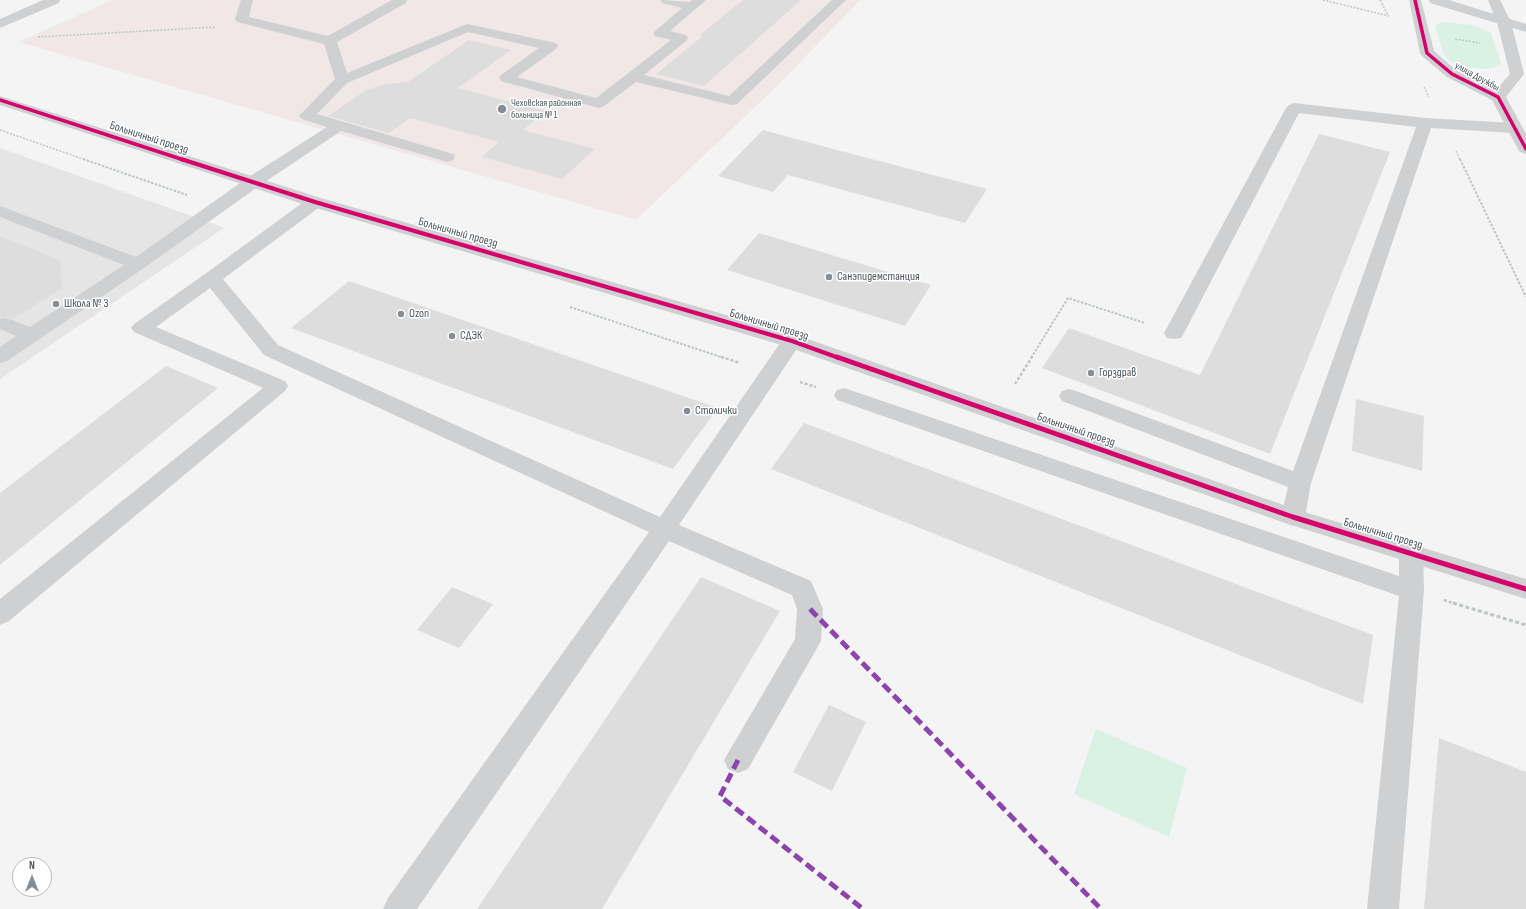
<!DOCTYPE html>
<meta charset="utf-8">
<style>
body{margin:0}
#map{position:relative;width:1526px;height:909px;overflow:hidden;background:#f4f4f4;font-family:"Sofia Sans Condensed",sans-serif}
canvas{display:block}
.north{position:absolute;left:12px;top:857px;width:40px;height:40px;box-sizing:border-box;background:#fff;border:1px solid #b7bbc0;border-radius:50%;rotate:0deg;font-size:11px;font-weight:700;line-height:16px;text-align:center;color:#4a5661}
.north::after{content:'';display:block;margin:auto;width:14px;height:18px;background:#868d94;clip-path:polygon(50% 0,100% 100%,50% 72%,0 100%)}
</style>
<div id="map">
<canvas width="1526" height="909"></canvas>
<div class="north">N</div>
</div>
<script>
const ctx = document.querySelector('canvas').getContext('2d');
ctx.lineJoin = 'round';
function fill(path, color) {
  ctx.fillStyle = color;
  ctx.fill(path, 'evenodd');
}
function poly(rows) {
  const path = new Path2D();
  for (const r of rows) {
    path.moveTo(r[0], r[1]);
    for (let i = 2; i < r.length; i += 2) path.lineTo(r[i], r[i + 1]);
  }
  return path;
}
function trace(path, color, width, dash) {
  ctx.strokeStyle = color;
  ctx.lineWidth = width;
  ctx.lineCap = dash ? 'butt' : 'round';
  ctx.setLineDash(dash || []);
  ctx.stroke(path);
}
function write(font, color, halo, rows, align = 'center') {
  ctx.font = font + ' "Sofia Sans Condensed",sans-serif';
  ctx.lineWidth = 3;
  ctx.setLineDash([]);
  ctx.textBaseline = 'middle';
  ctx.strokeStyle = halo;
  ctx.fillStyle = color;
  for (const [text, x, y, turn = 0] of rows) {
    ctx.save();
    ctx.translate(x, y);
    ctx.rotate((+turn || 0) * Math.PI / 180);
    ctx.textAlign = isNaN(turn) ? turn : align;
    if (halo) ctx.strokeText(text, 0, 0);
    ctx.fillText(text, 0, 0);
    ctx.restore();
  }
}
fill(poly([
 [0,148,200,219,224,228,0,379]
]), '#e6e5e6');
fill(poly([
 [112,0,860,0,777,86,636,220,19,42]
]), '#f1e7e6');
fill(poly([
 [1441,22,1473,25,1491,33,1501,64,1496,67,1484,69,1460,66,1450,61,1444,55,1435,26],
 [1096,729,1187,768,1169,837,1074,794]
]), '#d9f2e3');
fill(poly([
 [743,0,801,0,704,86,656,74,703,36,700,35],
 [469,40,511,50,458,88,546,111,523,130,595,149,562,179,482,157,499,142,410,118,389,133,328,116,366,90,386,84,408,82],
 [763,130,837,150,987,189,965,223,788,175,773,192,718,176],
 [1319,134,1390,152,1270,454,1042,368,1069,328,1200,375],
 [759,233,931,285,905,326,727,270],
 [0,236,60,260,62,288,13,319,5,317,0,317],
 [349,281,454,317,718,408,673,469,291,328],
 [166,366,218,388,0,565,0,493],
 [1356,399,1424,416,1422,471,1352,451],
 [804,423,1373,635,1363,704,771,469],
 [701,577,780,611,602,909,477,909],
 [452,587,493,604,459,648,417,630],
 [829,705,866,722,832,791,793,772],
 [1439,738,1526,772,1526,909,1424,909]
]), '#ddddde');
trace(poly([
 [1323,0,1389,16],
 [1380,0,1388,15],
 [38,37,216,27],
 [1455,39,1480,43],
 [1424,87,1429,97],
 [0,130,86,160],
 [1456,151,1460,160]
]), '#bcc7c4', 1.5, [2, 1.5]);
trace(poly([
 [83,159,187,195],
 [1460,159,1526,297],
 [570,307,724,358],
 [1031,358,1068,298,1145,323]
]), '#bcc7c4', 2, [2.5, 1.5]);
trace(poly([
 [721,357,740,363],
 [800,382,816,387],
 [1015,384,1032,357],
 [1444,600,1456,604]
]), '#bcc7c4', 2.5, [3, 2]);
trace(poly([
 [1453,603,1526,625]
]), '#bcc7c4', 3, [4, 2.5]);
fill(poly([
 [43,0,60,0,59,3,0,28,0,19,43,0],
 [241,0,253,0,249,17,328,36,392,0,407,0,406,3,337,42,347,73,467,24,556,43,558,46,556,49,517,77,596,98,671,40,655,36,653,33,682,8,662,3,661,0,690,2,692,0,706,0,670,31,686,35,688,38,686,41,644,75,729,96,832,0,846,0,737,104,732,105,636,82,604,106,599,108,501,81,499,78,501,75,539,48,468,32,347,83,317,114,453,154,455,157,453,160,447,162,441,160,341,131,259,186,144,268,7,361,0,363,0,347,16,336,0,329,0,319,5,318,12,320,30,327,124,265,0,217,0,206,136,257,247,178,327,127,302,119,299,116,335,79,324,44,237,22,235,19,241,0],
 [1294,103,1425,118,1514,123,1519,125,1522,128,1519,131,1514,133,1431,128,1311,483,1305,517,1301,523,1293,526,1285,523,1281,517,1288,487,1062,401,1059,396,1062,391,1069,389,1076,391,1293,471,1416,127,1299,113,1184,333,1181,338,1174,339,1167,338,1164,333,1286,108,1289,105,1294,103],
 [315,197,321,198,323,202,321,206,223,279,278,345,660,517,785,336,792,335,799,336,802,341,679,525,811,581,823,609,821,641,748,769,738,773,728,769,724,760,795,639,797,609,792,595,669,541,417,909,383,909,388,898,649,532,264,355,210,288,156,327,285,381,288,386,285,391,9,621,0,625,0,599,263,388,134,332,131,328,134,324,205,274,309,198,315,197],
 [844,388,1399,576,1399,553,1403,546,1411,543,1419,546,1423,553,1424,590,1399,909,1367,909,1399,596,837,400,834,395,837,390,844,388]
]), '#ced0d2');
fill(poly([
 [1429,0,1449,0,1526,24,1526,32,1430,3,1429,0]
]), '#ced0d2');
fill(poly([
 [1409,0,1421,0,1434,51,1457,71,1496,90,1510,74,1497,22,1488,0,1500,0,1511,22,1524,74,1506,97,1526,134,1526,154,1520,152,1518,149,1492,100,1447,77,1422,56,1420,53,1409,0],
 [0,96,321,198,799,336,1298,510,1526,579,1526,599,1285,523,785,346,309,206,0,105,0,96]
]), '#ced0d2');
trace(poly([
 [810,609,1101,909],
 [738,760,720,796,863,909]
]), '#8e44ad', 5, [10, 5]);
trace(poly([
 [1415,0,1427,53,1452,74,1498,97,1526,149],
 [0,100,184,160]
]), '#d6006c', 3.5);
trace(poly([
 [181,159,315,202,792,341,839,358]
]), '#d6006c', 4);
trace(poly([
 [837,357,1293,517,1526,589]
]), '#d6006c', 5);
for (const [x, y, r, color] of [
 [502,109,5,"#868d94"],
 [829,277,4,"#868d94"],
 [56,304,4,"#868d94"],
 [401,314,4,"#868d94"],
 [452,336,4,"#868d94"],
 [1091,373,4,"#868d94"],
 [687,411,4,"#868d94"]
]) {
  const dot = new Path2D();
  dot.arc(x, y, r, 0, 2 * Math.PI);
  ctx.fillStyle = color;
  ctx.fill(dot);
  trace(dot, '#fff', 1.5);
}
write('10px', '#4a5661', '#fff', [
 ["улица Дружбы",1477,77,29]
]);
write('10px', '#4a5661', '#fff', [
 ["Чеховская районная",511,103],
 ["больница № 1",511,115]
], 'left');
write('12px', '#4a5661', '#fff', [
 ["Больничный проезд",149,138,18],
 ["Больничный проезд",458,233,16],
 ["Больничный проезд",769,325,17],
 ["Больничный проезд",1076,430,19],
 ["Больничный проезд",1383,534,17]
]);
write('12px', '#4a5661', '#fff', [
 ["Санэпидемстанция",837,277],
 ["Школа № 3",64,304],
 ["Ozon",409,314],
 ["СДЭК",460,336],
 ["Горздрав",1099,373],
 ["Столички",695,411]
], 'left');
</script>
